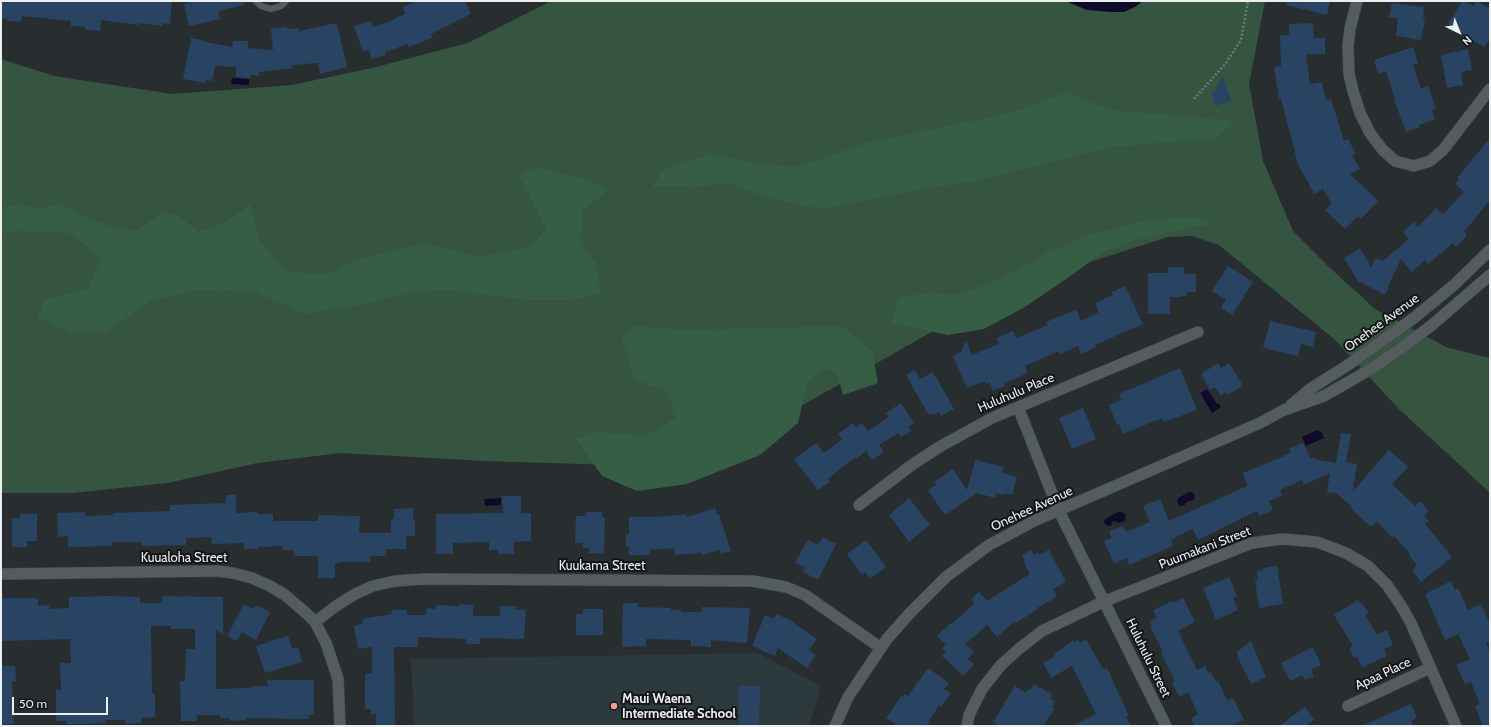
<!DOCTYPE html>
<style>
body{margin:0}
#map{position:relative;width:1491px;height:727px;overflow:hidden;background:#282e30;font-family:Cabin,sans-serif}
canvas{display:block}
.frame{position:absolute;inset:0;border:2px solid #ebeff0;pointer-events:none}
.north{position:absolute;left:1439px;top:12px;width:40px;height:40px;-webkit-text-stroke:3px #131516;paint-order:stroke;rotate:137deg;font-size:11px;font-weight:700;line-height:16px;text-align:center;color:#ebeff0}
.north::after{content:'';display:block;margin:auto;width:14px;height:18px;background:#ebeff0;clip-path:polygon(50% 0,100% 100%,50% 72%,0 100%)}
.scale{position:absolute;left:12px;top:697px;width:96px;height:18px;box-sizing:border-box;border:2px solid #ebeff0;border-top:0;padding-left:5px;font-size:12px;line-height:14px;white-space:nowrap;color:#ebeff0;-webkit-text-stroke:3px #131516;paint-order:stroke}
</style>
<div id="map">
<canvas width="1491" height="727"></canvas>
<div class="frame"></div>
<div class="north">N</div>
<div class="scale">50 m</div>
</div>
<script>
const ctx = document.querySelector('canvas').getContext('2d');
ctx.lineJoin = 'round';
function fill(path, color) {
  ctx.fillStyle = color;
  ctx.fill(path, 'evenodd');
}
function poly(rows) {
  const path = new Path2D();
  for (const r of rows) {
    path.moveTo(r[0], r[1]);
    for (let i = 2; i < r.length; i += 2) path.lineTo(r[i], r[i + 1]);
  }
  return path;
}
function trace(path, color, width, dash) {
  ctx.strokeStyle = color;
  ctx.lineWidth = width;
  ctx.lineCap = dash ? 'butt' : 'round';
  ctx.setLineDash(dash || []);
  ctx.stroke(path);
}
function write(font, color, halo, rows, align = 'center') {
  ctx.font = font + ' Cabin,sans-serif';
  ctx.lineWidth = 4;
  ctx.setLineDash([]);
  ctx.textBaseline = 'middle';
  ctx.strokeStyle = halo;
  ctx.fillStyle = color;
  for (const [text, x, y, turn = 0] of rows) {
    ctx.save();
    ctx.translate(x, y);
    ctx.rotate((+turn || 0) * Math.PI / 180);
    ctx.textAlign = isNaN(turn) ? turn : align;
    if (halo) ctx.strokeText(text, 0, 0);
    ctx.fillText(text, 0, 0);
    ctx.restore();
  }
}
fill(poly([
 [758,653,821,686,809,726,414,726,411,659]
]), '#2c393d');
fill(poly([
 [551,1,1265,1,1249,84,1263,161,1293,231,1329,267,1375,309,1446,347,1490,358,1490,494,1487,490,1399,409,1334,339,1219,245,1192,236,1168,237,1065,270,958,317,771,423,616,465,485,461,341,453,257,463,167,483,72,493,1,493,1,59,54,76,172,94,292,85,376,67,468,43]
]), '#365541');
fill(poly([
 [1066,92,1110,110,1236,121,1213,140,1172,141,1107,148,975,181,922,189,822,209,771,199,731,184,685,187,652,187,664,169,711,154,757,164,798,167,866,143,1015,112],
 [537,168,590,180,607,191,583,211,580,238,596,264,601,294,570,300,526,300,447,290,408,292,364,305,329,309,304,314,256,292,195,290,153,300,107,331,71,333,37,317,46,299,88,288,101,258,70,233,19,231,1,233,1,208,18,204,37,209,60,204,78,214,113,227,136,231,161,213,179,216,198,232,226,222,250,204,259,239,284,271,325,275,355,261,395,249,426,244,480,257,533,246,546,228,519,176],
 [1190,217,1215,224,1182,229,1132,241,1102,253,1069,277,1025,307,984,329,948,335,891,323,898,298,928,293,960,295,1003,277,1049,252,1086,236,1139,222],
 [634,326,682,330,842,326,872,351,878,383,843,395,837,373,823,368,807,383,798,423,760,455,687,484,637,491,602,476,576,439,595,432,645,436,677,417,666,391,635,380,622,340]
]), '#355e44');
fill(poly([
 [1065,1,1143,1,1135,7,1124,12,1111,12,1087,10],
 [232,78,249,79,249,85,231,84],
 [1207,389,1217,404,1218,403,1221,407,1212,413,1200,393],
 [1317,430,1322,433,1324,438,1306,446,1302,437],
 [1189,492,1192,492,1195,495,1194,500,1187,502,1183,506,1180,506,1177,502,1178,498],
 [501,498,501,505,485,506,484,499],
 [1118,512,1122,512,1126,515,1125,521,1120,523,1113,521,1111,526,1106,525,1104,523,1105,519]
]), '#100a2a');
fill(poly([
 [1,1,172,1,170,24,162,23,162,26,139,23,139,25,101,20,100,31,85,30,85,27,71,26,71,21,22,16,21,22,7,21,7,19,1,18],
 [194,1,244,1,244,5,219,11,220,19,189,26,184,4],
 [418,1,465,1,471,14,431,34,432,38,409,47,408,44,385,52,386,55,372,59,369,50,363,52,354,26,371,21,373,27,396,19,395,18,405,14,403,7],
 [1286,1,1330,1,1327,15,1286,5],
 [1462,1,1465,1,1473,6,1477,1,1490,9,1490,39,1484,47,1448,24],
 [1392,3,1424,7,1423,14,1424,14,1423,19,1425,19,1421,40,1396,36,1398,18,1389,17],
 [337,23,347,67,320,74,318,63,292,65,293,68,259,72,259,76,251,75,250,78,236,77,236,67,215,66,212,81,206,80,206,83,183,79,191,38,202,40,201,41,232,47,233,41,248,41,248,48,273,50,271,28,287,27,287,29,298,28,299,31],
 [1313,23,1314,38,1325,38,1325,54,1306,54,1310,84,1322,82,1326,100,1331,99,1344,141,1348,139,1356,154,1352,155,1360,169,1350,174,1378,201,1361,219,1358,216,1345,229,1325,210,1332,204,1323,189,1314,194,1298,164,1281,99,1279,99,1274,67,1281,66,1280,35,1289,35,1289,24],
 [1413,47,1418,63,1413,65,1421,89,1428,86,1436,109,1432,110,1435,119,1419,125,1420,127,1406,132,1394,99,1395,99,1386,71,1378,74,1374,60],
 [1468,49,1472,70,1461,72,1463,85,1447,88,1441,55],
 [1223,76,1231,101,1215,106,1211,92,1215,91],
 [1490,138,1490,200,1464,232,1467,235,1456,247,1453,243,1428,264,1425,260,1412,272,1401,259,1388,286,1389,287,1385,295,1358,281,1344,258,1360,248,1371,267,1376,258,1383,261,1409,239,1403,232,1414,222,1418,227,1436,208,1443,214,1464,192,1455,184,1459,179,1457,178],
 [1228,266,1253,282,1232,315,1221,308,1226,300,1212,291],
 [1168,267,1184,267,1184,274,1196,274,1196,292,1187,292,1187,296,1182,296,1182,297,1170,297,1170,314,1148,314,1148,273,1168,273],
 [1125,286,1143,324,1095,345,1096,347,1081,354,1078,346,1060,354,1059,351,1025,366,1028,373,1004,383,1005,386,993,391,990,383,986,384,984,381,967,388,953,356,961,352,966,341,972,355,999,344,996,338,1013,331,1016,338,1048,325,1046,322,1076,310,1081,321,1099,312,1095,303,1113,295,1112,292],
 [1270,321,1316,332,1313,347,1301,344,1298,356,1263,348],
 [1218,363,1221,368,1229,363,1243,386,1228,395,1226,392,1221,396,1215,387,1210,390,1201,374],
 [1180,368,1197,410,1164,422,1162,418,1123,434,1119,424,1117,425,1109,405,1121,400,1119,394],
 [915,370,920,379,933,372,954,409,941,416,939,412,932,415,931,413,928,414,906,375],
 [901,403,914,423,908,427,911,431,901,437,898,433,879,445,884,452,872,460,866,451,856,459,855,457,828,479,830,482,818,490,794,459,816,443,824,453,842,439,838,434,853,423,856,428,862,423,868,431,889,417,886,413],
 [1083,408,1096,439,1072,449,1059,418],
 [1341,433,1351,434,1346,462,1357,464,1353,491,1389,450,1408,467,1392,484,1415,506,1420,501,1429,511,1424,516,1429,521,1425,524,1452,557,1421,582,1412,570,1417,565,1409,555,1410,554,1394,536,1392,538,1377,521,1371,527,1351,509,1352,507,1336,493,1327,492,1330,473,1304,485,1302,480,1280,490,1282,496,1269,501,1273,510,1259,516,1257,511,1198,540,1193,529,1190,530,1171,540,1173,546,1145,558,1129,565,1127,558,1114,564,1104,541,1112,538,1109,531,1123,526,1126,532,1150,522,1143,506,1160,499,1169,521,1247,486,1243,473,1282,457,1291,452,1289,449,1303,443,1311,459,1315,457,1317,460,1336,463],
 [975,460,1004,467,1002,473,1017,477,1012,495,1004,493,1003,495,996,493,995,498,977,493,945,515,928,490,936,485,934,482,953,469,967,490],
 [226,495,236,495,236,513,257,512,257,514,273,514,273,521,318,521,318,515,360,516,359,533,391,533,391,519,394,519,394,509,413,508,413,519,415,519,415,536,406,536,406,549,386,549,386,556,370,556,370,562,339,562,339,563,335,563,335,578,318,578,318,556,294,556,294,550,283,550,283,546,258,547,258,549,244,549,244,543,212,544,211,537,186,538,186,545,142,546,141,542,112,542,112,546,68,547,68,536,58,537,57,513,85,512,85,516,113,515,113,513,170,511,170,505,226,503],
 [502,496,521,496,521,513,531,513,531,541,514,542,514,554,498,554,498,550,489,550,489,542,453,543,453,554,436,554,436,514,503,513],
 [909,498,930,525,909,542,889,515],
 [715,508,717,514,719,514,731,551,721,554,720,550,702,555,702,553,675,555,674,548,650,550,650,555,629,555,629,547,626,547,626,534,629,534,629,517,654,517,687,514,687,517],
 [586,512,602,512,602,517,605,517,604,554,589,553,589,548,583,548,583,543,575,543,576,516,586,516],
 [20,514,37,514,37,541,27,541,27,547,12,547,12,518,20,518],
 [823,537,836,544,818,580,803,572,805,568,795,562,808,540,818,545],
 [866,540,886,567,870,579,865,572,861,574,847,554],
 [1031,550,1034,555,1038,552,1039,555,1049,550,1066,582,1053,589,1057,597,1037,608,1038,609,1016,623,1015,621,997,637,987,625,965,644,974,652,968,659,974,664,963,676,942,656,946,652,942,648,946,645,937,636,950,624,951,624,974,604,971,599,979,592,987,601,1030,574,1023,561,1025,561,1022,555],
 [1277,566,1283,604,1259,608,1255,580,1258,580,1257,571,1264,570,1263,568],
 [1229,577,1237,596,1233,598,1238,610,1216,620,1203,588],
 [1451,581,1455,590,1458,588,1468,610,1481,604,1490,624,1490,642,1486,643,1490,653,1490,726,1483,726,1475,706,1480,704,1471,682,1465,684,1456,665,1470,659,1458,634,1445,640,1425,594],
 [108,596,140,597,140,603,162,603,162,596,223,597,223,634,216,630,216,689,252,688,252,686,268,686,267,680,314,680,314,715,308,715,309,719,302,719,246,718,246,720,230,721,230,718,220,718,220,715,197,715,197,721,181,721,180,681,185,681,186,649,195,649,195,629,171,629,171,626,151,626,152,693,155,694,155,717,141,718,141,723,126,724,125,720,105,720,105,723,82,724,66,724,66,721,56,721,56,690,61,690,60,663,71,663,70,639,1,641,1,598,35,598,35,599,38,599,38,606,49,605,49,609,69,608,69,597],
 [1183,598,1195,622,1178,631,1197,670,1205,666,1208,673,1211,672,1216,682,1218,681,1227,700,1233,698,1244,720,1230,726,1195,726,1191,718,1198,714,1188,692,1179,697,1172,682,1175,681,1161,653,1163,652,1150,626,1152,625,1150,621,1157,618,1153,610,1172,601,1173,603],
 [1358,600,1360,604,1362,603,1369,613,1365,615,1377,635,1387,630,1393,645,1384,649,1387,656,1362,668,1357,657,1354,658,1349,648,1353,646,1334,615],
 [623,603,638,603,638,607,671,608,671,610,681,610,681,612,702,612,702,607,750,608,747,643,711,640,711,647,691,646,691,640,646,639,646,646,622,647],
 [244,604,254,609,256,605,270,612,256,640,242,632,237,641,227,636],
 [459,604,473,605,473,616,500,616,500,606,516,606,516,610,526,610,524,639,480,638,480,644,466,644,466,639,418,637,418,647,394,647,395,726,376,726,376,714,371,714,371,709,365,709,365,674,372,673,372,647,358,649,354,626,363,624,362,619,392,614,392,610,407,610,407,615,426,615,427,608,436,609,437,605,459,606],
 [583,609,603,609,603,635,576,635,576,614,583,614],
 [776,614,788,619,817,639,809,650,816,655,807,668,778,648,775,656,752,646,765,615,774,619],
 [288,636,292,649,298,647,302,662,265,673,256,646],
 [1086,639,1103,669,1107,668,1129,716,1126,717,1131,726,1073,726,1096,714,1072,666,1051,678,1043,663,1055,656,1054,654,1073,641,1074,642,1078,640,1080,643],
 [1251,641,1266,677,1251,684,1237,656,1237,652],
 [1313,647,1321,665,1311,670,1314,676,1305,680,1302,675,1290,681,1281,663],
 [1,666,15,666,16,681,12,681,14,724,1,724],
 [928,668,949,683,944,689,951,693,941,707,939,705,926,726,899,726,886,718,901,696,903,697,905,694,908,696],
 [1034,684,1052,694,1050,698,1055,702,1052,707,1054,709,1043,726,1000,726,993,722,1015,686,1026,693,1028,689,1030,690],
 [739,686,760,686,759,726,739,726],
 [1411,704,1417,718,1411,721,1414,726,1362,726],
 [1305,707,1314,720,1305,726,1279,726]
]), '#294362');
const service = poly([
 [256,1,261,6,271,9,281,6,286,1]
]);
const minor = poly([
 [1357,1,1350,29,1348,46,1349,74,1353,91,1360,113,1370,133,1382,149,1395,161,1414,166,1430,161,1443,150,1490,89],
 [1018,407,1059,511,1166,726],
 [859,505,913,464,941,446,992,418,1198,332],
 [1,574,217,571,233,573,252,578,270,586,285,595,306,613,315,622,326,643,338,679,340,726],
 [315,622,336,606,355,594,373,586,395,581,425,579,752,581,786,587,805,595,881,648],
 [1348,706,1430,668],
 [967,726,969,715,982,689,1001,665,1020,648,1042,631,1105,601,1227,553,1252,543,1282,539,1317,542,1346,553,1368,566,1387,585,1400,604,1410,621,1456,726]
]);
const tertiary = poly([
 [1291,405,1310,389,1348,365,1414,318,1454,285,1490,250],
 [835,726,848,697,887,639,909,614,946,577,989,545,1034,521,1260,423,1284,410,1324,396,1371,369,1403,347,1432,325,1490,275]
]);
trace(service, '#454a4c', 7);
trace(minor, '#454a4c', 12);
trace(tertiary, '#454a4c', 12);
trace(poly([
 [1194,99,1226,63,1241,40,1248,1]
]), '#727779', 2.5, [2, 2]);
trace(service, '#555c5e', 5.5);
trace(minor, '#555c5e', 11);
trace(tertiary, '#555c5e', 11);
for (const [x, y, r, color] of [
 [614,706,4,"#f59c93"]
]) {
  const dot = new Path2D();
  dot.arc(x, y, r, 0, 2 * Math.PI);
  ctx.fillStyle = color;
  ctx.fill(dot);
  trace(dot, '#131516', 1.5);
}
write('13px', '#ebeff0', '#131516', [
 ["Onehee Avenue",1382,323,-36],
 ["Huluhulu Place",1016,393,-23],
 ["Onehee Avenue",1032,509,-25],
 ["Puumakani Street",1205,548,-21],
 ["Kuualoha Street",184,558],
 ["Kuukama Street",602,566],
 ["Huluhulu Street",1148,658,64],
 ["Apaa Place",1383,674,-25]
]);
write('bold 13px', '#ebeff0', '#131516', [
 ["Maui Waena",622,699],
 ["Intermediate School",622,714]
], 'left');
</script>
